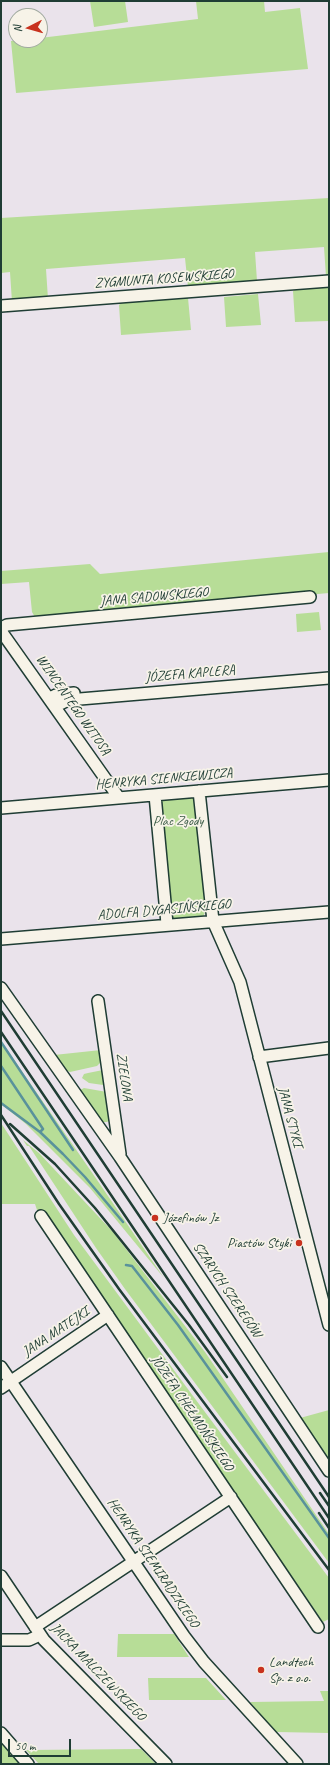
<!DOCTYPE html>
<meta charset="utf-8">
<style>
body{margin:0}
#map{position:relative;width:330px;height:1765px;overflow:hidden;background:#eae3eb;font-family:Caveat,sans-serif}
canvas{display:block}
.frame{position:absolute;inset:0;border:2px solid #1f3d34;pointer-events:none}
.north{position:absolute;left:8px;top:8px;width:40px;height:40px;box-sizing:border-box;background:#f7f3e8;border:1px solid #a1aaa0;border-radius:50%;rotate:264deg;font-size:11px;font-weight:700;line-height:16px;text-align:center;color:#1f3d34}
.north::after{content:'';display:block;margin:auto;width:14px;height:18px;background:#c8321e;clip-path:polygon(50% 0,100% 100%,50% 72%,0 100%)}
.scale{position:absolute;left:8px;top:1739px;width:63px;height:18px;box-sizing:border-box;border:2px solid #1f3d34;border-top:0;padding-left:5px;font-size:12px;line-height:14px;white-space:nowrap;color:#1f3d34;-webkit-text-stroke:3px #f7f3e8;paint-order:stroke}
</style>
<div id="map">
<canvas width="330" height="1765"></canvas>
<div class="frame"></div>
<div class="north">N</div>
<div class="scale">50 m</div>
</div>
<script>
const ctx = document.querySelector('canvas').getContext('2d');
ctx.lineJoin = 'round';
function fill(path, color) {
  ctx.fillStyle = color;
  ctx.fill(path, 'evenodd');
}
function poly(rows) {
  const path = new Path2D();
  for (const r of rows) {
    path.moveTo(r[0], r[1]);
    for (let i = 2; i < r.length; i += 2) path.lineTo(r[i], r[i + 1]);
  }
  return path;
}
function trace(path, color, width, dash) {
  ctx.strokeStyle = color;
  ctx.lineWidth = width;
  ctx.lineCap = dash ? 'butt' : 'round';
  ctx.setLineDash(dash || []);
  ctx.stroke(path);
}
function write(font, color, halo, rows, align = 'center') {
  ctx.font = font + ' Caveat,sans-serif';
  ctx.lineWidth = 3.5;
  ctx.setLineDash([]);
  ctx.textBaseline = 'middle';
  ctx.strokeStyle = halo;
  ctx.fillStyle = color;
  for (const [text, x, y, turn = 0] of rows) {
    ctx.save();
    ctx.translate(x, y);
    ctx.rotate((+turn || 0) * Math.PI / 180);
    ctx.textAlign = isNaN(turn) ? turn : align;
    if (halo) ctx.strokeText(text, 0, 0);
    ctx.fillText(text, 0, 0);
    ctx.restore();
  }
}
fill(poly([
 [90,1,125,1,128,22,94,27],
 [196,1,264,1,265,12,300,8,308,69,16,93,11,41,40,40,40,38,198,19],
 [329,198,329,280,326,277,324,247,255,252,257,281,188,287,185,258,46,269,48,299,12,302,10,272,1,273,1,218],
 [329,285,329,321,295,322,293,291,298,288],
 [258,294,261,325,226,327,224,297],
 [188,298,191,330,121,335,119,305,121,303],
 [329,552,329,593,36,619,32,612,29,582,1,584,1,571,90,564,100,574],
 [319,612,321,630,297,632,296,614],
 [192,797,196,802,206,910,203,917,173,920,170,919,159,799],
 [1,1041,95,1177,164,1278,90,1188,26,1124,1,1104],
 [101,1050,101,1062,97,1066,70,1072,65,1070,54,1055],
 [103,1070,106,1083,103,1085,89,1083,82,1078,84,1074,88,1073],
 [84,1088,107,1092,113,1118,107,1122,100,1122,78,1091],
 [1,1123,74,1235,196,1400,329,1578,329,1619,323,1622,172,1401,38,1213,35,1204,1,1204],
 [23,1140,39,1153,113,1232,205,1352,329,1534,329,1563,125,1289,96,1248,29,1146,27,1146],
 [329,1410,329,1466,300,1418],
 [118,1634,174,1634,189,1657,117,1657],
 [148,1678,206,1678,226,1700,149,1700],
 [320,1691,329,1691,329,1733,276,1732,250,1702,324,1701],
 [1,1742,7,1750,11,1750,22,1764,1,1764],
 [141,1749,156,1764,39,1764,26,1750]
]), '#b7dd97');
trace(poly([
 [1,1042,73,1150],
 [1,1066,43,1129,40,1132],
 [1,1103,40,1132,63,1154,85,1177,123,1222],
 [126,1265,132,1266,178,1325,329,1538]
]), '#59929b', 2.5);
const minor = poly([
 [1,306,329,281],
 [1,628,7,625,310,597],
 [1,631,119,798],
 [50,698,56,695,74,693],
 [56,706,68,700,329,678],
 [199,791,213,921,240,982,329,1325],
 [155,795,167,924],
 [1,808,329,780],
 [1,939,329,912],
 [1,988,120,1157,329,1471],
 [98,1001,120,1154],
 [259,1057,329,1048],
 [41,1216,318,1627],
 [1,1367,184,1636,204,1662,297,1764],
 [1,1388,108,1315],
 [1,1576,44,1640,166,1764],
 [35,1627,231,1497],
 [1,1640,29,1640,40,1635],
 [1,1733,28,1764]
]);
trace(minor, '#1f3d34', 14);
trace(minor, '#f7f3e8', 11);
trace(poly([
 [1,1011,329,1497],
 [1,1032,329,1518],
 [1,1115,59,1204,119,1289,329,1570],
 [10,1124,55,1164,95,1208,189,1325,227,1377],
 [320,1493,329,1506],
 [319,1513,329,1528]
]), '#1f3d34', 2.5);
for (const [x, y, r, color] of [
 [155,1218,4,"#c8321e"],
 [299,1243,4,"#c8321e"],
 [261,1670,4,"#c8321e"]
]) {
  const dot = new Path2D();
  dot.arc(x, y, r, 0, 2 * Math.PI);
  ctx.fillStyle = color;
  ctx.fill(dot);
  trace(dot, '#f7f3e8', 1.5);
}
write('14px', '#1f3d34', '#f7f3e8', [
 ["ZYGMUNTA KOSEWSKIEGO",164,279,-4],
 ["JANA SADOWSKIEGO",154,597,-5],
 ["JÓZEFA KAPLERA",190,674,-5],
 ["WINCENTEGO WITOSA",73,705,55],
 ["HENRYKA SIENKIEWICZA",164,779,-5],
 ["ADOLFA DYGASIŃSKIEGO",164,910,-5],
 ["ZIELONA",124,1077,82],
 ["JANA STYKI",290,1117,75],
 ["SZARYCH SZEREGÓW",227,1290,56],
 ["JANA MATEJKI",56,1332,-34],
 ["JÓZEFA CHEŁMOŃSKIEGO",192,1413,56],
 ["HENRYKA SIEMIRADZKIEGO",153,1563,56],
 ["JACKA MALCZEWSKIEGO",98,1672,46]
]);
write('14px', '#3d5d48', '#f7f3e8', [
 ["Plac Zgody",178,821]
]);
write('14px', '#1f3d34', '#f7f3e8', [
 ["Józefinów Jz",163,1218],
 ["Piastów Styki",291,1243,"right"],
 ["Landtech",269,1662],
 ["Sp. z o.o.",269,1678]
], 'left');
</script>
